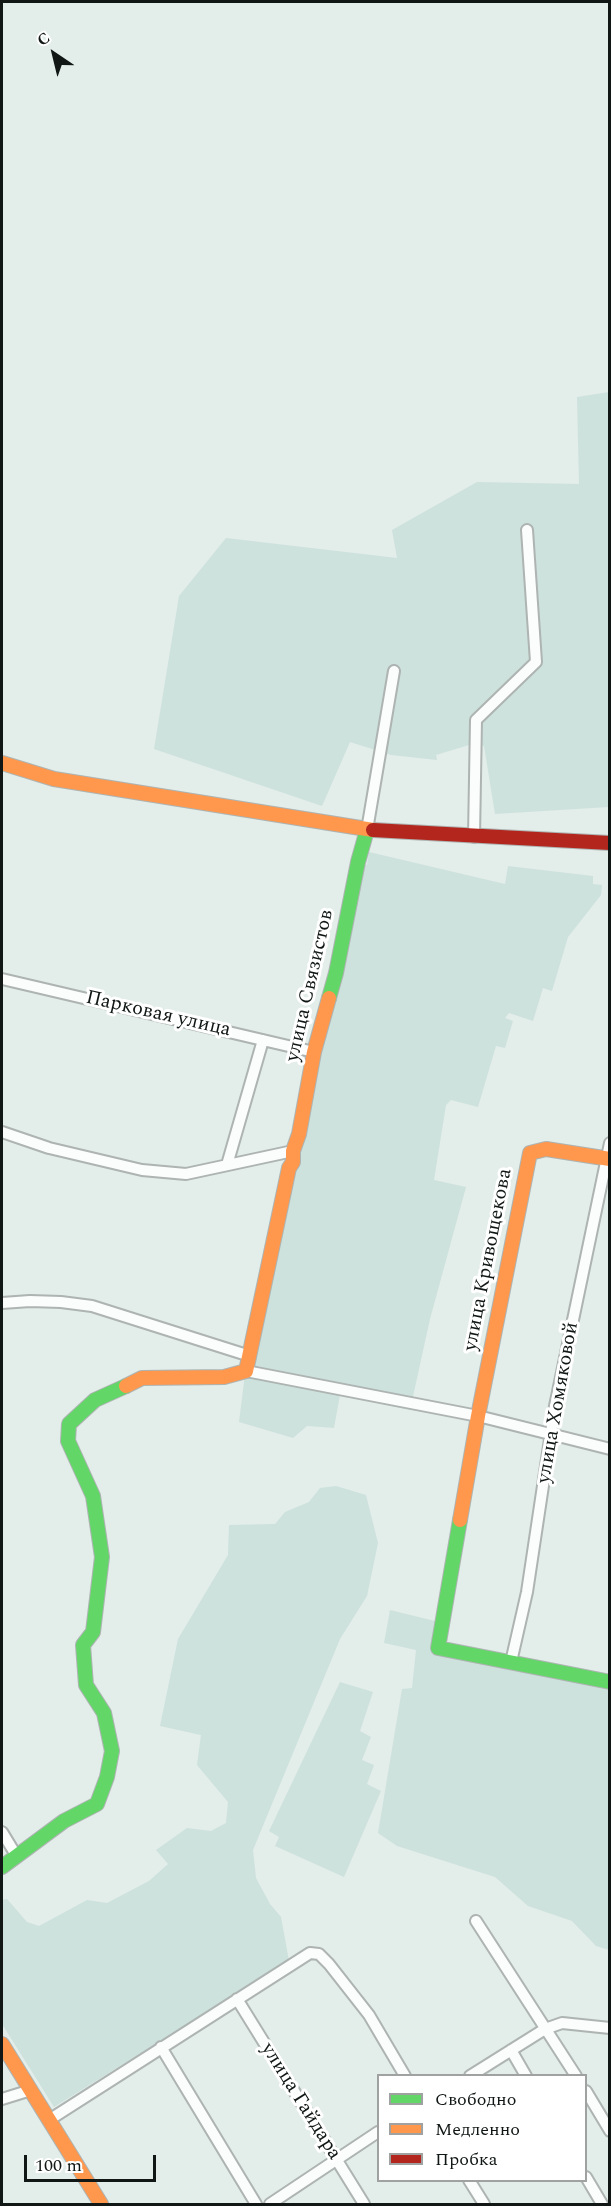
<!DOCTYPE html>
<meta charset="utf-8">
<style>
body{margin:0}
#map{position:relative;width:611px;height:2206px;overflow:hidden;background:#e3edea;font-family:Spectral,serif}
canvas{display:block}
.frame{position:absolute;inset:0;border:3px solid #101715;pointer-events:none}
.legend{position:absolute;left:377px;top:2074px;width:210px;height:108px;box-sizing:border-box;background:#fff;border:2px solid #9fa2a1;margin:0;padding:8px 10px;list-style:none;font-size:18px;color:#101715}
.legend li{display:flex;align-items:center;gap:12px;height:30px}
.legend b{width:30px;border:2px solid #9fa2a1}
.north{position:absolute;left:24px;top:24px;width:60px;height:60px;-webkit-text-stroke:4px #fff;paint-order:stroke;rotate:325deg;font-size:16px;font-weight:700;line-height:24px;text-align:center;color:#101715}
.north::after{content:'';display:block;margin:auto;width:21px;height:27px;background:#101715;clip-path:polygon(50% 0,100% 100%,50% 72%,0 100%)}
.scale{position:absolute;left:24px;top:2155px;width:132px;height:27px;box-sizing:border-box;border:3px solid #101715;border-top:0;padding-left:8px;font-size:18px;line-height:21px;white-space:nowrap;color:#101715;-webkit-text-stroke:4px #fff;paint-order:stroke}
</style>
<div id="map">
<canvas width="611" height="2206"></canvas>
<div class="frame"></div>
<ul class="legend">
<li><b style="height:8px;background:#63d668"></b>Свободно</li>
<li><b style="height:8px;background:#ff974d"></b>Медленно</li>
<li><b style="height:8px;background:#b3261e"></b>Пробка</li>
</ul>
<div class="north">С</div>
<div class="scale">100 m</div>
</div>
<script>
const ctx = document.querySelector('canvas').getContext('2d');
ctx.lineJoin = 'round';
function fill(path, color) {
  ctx.fillStyle = color;
  ctx.fill(path, 'evenodd');
}
function poly(rows) {
  const path = new Path2D();
  for (const r of rows) {
    path.moveTo(r[0], r[1]);
    for (let i = 2; i < r.length; i += 2) path.lineTo(r[i], r[i + 1]);
  }
  return path;
}
function trace(path, color, width, dash) {
  ctx.strokeStyle = color;
  ctx.lineWidth = width;
  ctx.lineCap = dash ? 'butt' : 'round';
  ctx.setLineDash(dash || []);
  ctx.stroke(path);
}
function write(font, color, halo, rows, align = 'center') {
  ctx.font = font + ' Spectral,serif';
  ctx.lineWidth = 6;
  ctx.setLineDash([]);
  ctx.textBaseline = 'middle';
  ctx.strokeStyle = halo;
  ctx.fillStyle = color;
  for (const [text, x, y, turn = 0] of rows) {
    ctx.save();
    ctx.translate(x, y);
    ctx.rotate((+turn || 0) * Math.PI / 180);
    ctx.textAlign = isNaN(turn) ? turn : align;
    if (halo) ctx.strokeText(text, 0, 0);
    ctx.fillText(text, 0, 0);
    ctx.restore();
  }
}
fill(poly([
 [609,392,609,807,495,814,484,746,469,745,436,755,437,760,391,755,350,742,322,806,154,749,179,596,226,538,397,558,392,530,477,482,579,484,577,397],
 [369,852,505,884,508,866,593,876,593,884,602,885,601,895,568,937,552,991,543,988,533,1021,509,1013,505,1018,513,1021,505,1048,496,1046,478,1107,451,1100,446,1105,434,1180,466,1187,430,1319,410,1410,340,1395,334,1428,307,1426,293,1438,239,1422,248,1349,354,859,367,865],
 [390,1610,439,1622,435,1650,609,1684,609,1950,596,1946,572,1921,528,1906,495,1877,397,1846,378,1833,402,1689,412,1688,416,1650,384,1643],
 [340,1682,373,1692,360,1731,371,1737,362,1760,374,1765,367,1784,381,1791,344,1877,275,1846,279,1837,269,1831]
]), '#cee2dd');
fill(poly([
 [336,1486,366,1495,378,1543,367,1596,340,1639,253,1850,256,1878,270,1904,281,1917,289,1961,54,2107,2,2024,2,1900,7,1899,27,1922,39,1926,87,1900,107,1903,149,1881,168,1864,156,1850,187,1828,211,1831,226,1823,228,1802,197,1765,201,1735,160,1726,178,1639,228,1555,229,1525,275,1524,285,1512,309,1502,320,1488]
]), '#cde2dd');
const street = poly([
 [367,830,394,671],
 [474,837,476,720,536,662,527,530],
 [2,979,314,1052],
 [2,1132,49,1148,142,1170,186,1174,293,1151],
 [227,1165,263,1040],
 [2,1303,30,1301,61,1302,92,1306,250,1356],
 [246,1371,478,1416,610,1449],
 [511,1662,527,1592,555,1406,610,1143],
 [2,1832,16,1855],
 [476,1921,576,2076],
 [237,1999,364,2204],
 [161,2047,256,2204],
 [511,2050,526,2076],
 [470,2076,545,2029,562,2023,610,2028],
 [586,2091,610,2131],
 [2,2099,31,2090],
 [49,2120,310,1953,319,1954,329,1964,369,2015,405,2076],
 [586,2177,602,2204],
 [469,2180,484,2204],
 [270,2204,378,2132]
]);
const fast = poly([
 [329,998,336,973,358,862,367,830],
 [460,1520,438,1648,610,1682],
 [2,1867,64,1821,97,1804,107,1777,112,1751,104,1713,86,1685,83,1645,93,1632,102,1557,93,1496,68,1441,69,1424,95,1400,126,1386]
]);
const slow = poly([
 [2,763,54,779,373,830],
 [126,1386,142,1378,224,1377,246,1371,289,1168,293,1162,293,1151,299,1134,314,1052,329,998],
 [460,1520,478,1416,530,1153,546,1149,610,1159],
 [2,2044,101,2204]
]);
const jam = poly([
 [373,830,610,843]
]);
trace(street, '#adb4b2', 14);
trace(fast, '#adb4b2', 16);
trace(slow, '#adb4b2', 16);
trace(jam, '#adb4b2', 16);
trace(street, '#fbfcfc', 10);
trace(fast, '#63d668', 14);
trace(slow, '#ff974d', 14);
trace(jam, '#b3261e', 14);
write('20px', '#101715', '#fff', [
 ["улица Связистов",311,986,-77],
 ["Парковая улица",158,1015,13],
 ["улица Кривощекова",489,1260,-79],
 ["улица Хомяковой",559,1403,-80],
 ["улица Гайдара",300,2102,58]
]);
</script>
